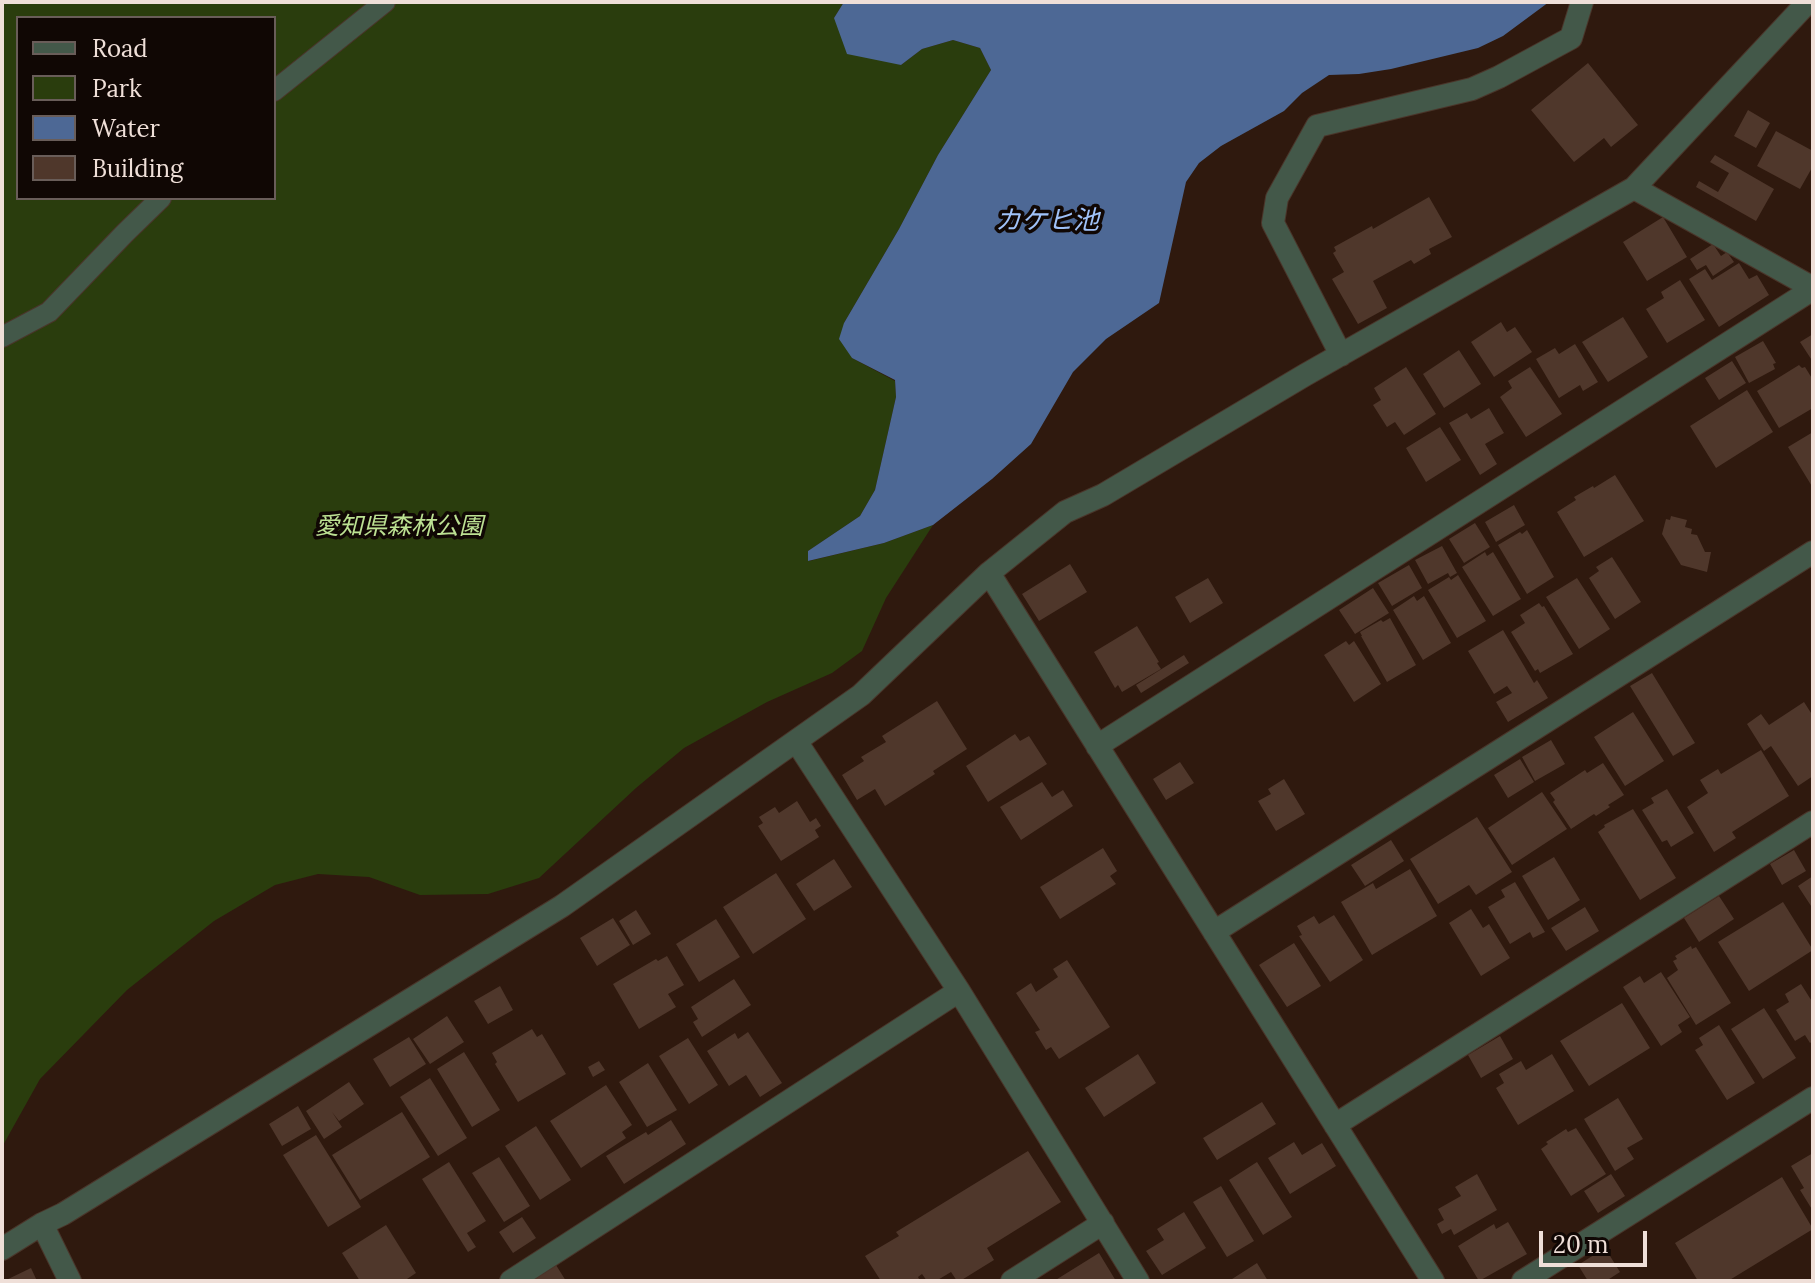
<!DOCTYPE html>
<meta charset="utf-8">
<style>
body{margin:0}
#map{position:relative;width:1815px;height:1283px;overflow:hidden;background:#2f190e;font-family:Lora,serif}
canvas{display:block}
.frame{position:absolute;inset:0;border:4px solid #efdfd8;pointer-events:none}
.legend{position:absolute;left:16px;top:16px;width:260px;height:184px;box-sizing:border-box;background:#100704;border:2px solid #695d59;margin:0;padding:10px 14px;list-style:none;font-size:24px;color:#efdfd8}
.legend li{display:flex;align-items:center;gap:16px;height:40px}
.legend b{width:40px;border:2px solid #695d59}
.scale{position:absolute;left:1539px;top:1231px;width:108px;height:36px;box-sizing:border-box;border:4px solid #efdfd8;border-top:0;padding-left:10px;font-size:24px;line-height:28px;white-space:nowrap;color:#efdfd8;-webkit-text-stroke:6px #100704;paint-order:stroke}
</style>
<div id="map">
<canvas width="1815" height="1283"></canvas>
<div class="frame"></div>
<ul class="legend">
<li><b style="height:10px;background:#435849"></b>Road</li>
<li><b style="height:22px;background:#2a3d0d"></b>Park</li>
<li><b style="height:22px;background:#4d6895"></b>Water</li>
<li><b style="height:22px;background:#4f372b"></b>Building</li>
</ul>
<div class="scale">20 m</div>
</div>
<script>
const ctx = document.querySelector('canvas').getContext('2d');
ctx.lineJoin = 'round';
function fill(path, color) {
  ctx.fillStyle = color;
  ctx.fill(path, 'evenodd');
}
function poly(rows) {
  const path = new Path2D();
  for (const r of rows) {
    path.moveTo(r[0], r[1]);
    for (let i = 2; i < r.length; i += 2) path.lineTo(r[i], r[i + 1]);
  }
  return path;
}
function trace(path, color, width, dash) {
  ctx.strokeStyle = color;
  ctx.lineWidth = width;
  ctx.lineCap = dash ? 'butt' : 'round';
  ctx.setLineDash(dash || []);
  ctx.stroke(path);
}
function write(font, color, halo, rows, align = 'center') {
  ctx.font = font + ' Lora,"Noto Sans JP",serif';
  ctx.lineWidth = 7;
  ctx.setLineDash([]);
  ctx.textBaseline = 'middle';
  ctx.strokeStyle = halo;
  ctx.fillStyle = color;
  for (const [text, x, y, turn = 0] of rows) {
    ctx.save();
    ctx.translate(x, y);
    ctx.rotate((+turn || 0) * Math.PI / 180);
    ctx.textAlign = isNaN(turn) ? turn : align;
    if (halo) ctx.strokeText(text, 0, 0);
    ctx.fillText(text, 0, 0);
    ctx.restore();
  }
}
fill(poly([
 [2,2,844,2,834,18,901,65,922,49,953,40,980,48,991,70,938,155,899,229,844,323,852,358,895,381,896,397,875,490,860,516,808,551,809,561,884,543,933,525,886,598,862,651,832,673,767,702,684,748,636,788,539,878,488,894,420,895,369,877,318,874,275,885,214,921,127,990,40,1079,2,1147],
 [18,18,274,18,274,198,18,198]
]), '#2a3d0d');
fill(poly([
 [844,2,1549,2,1503,36,1478,48,1391,69,1359,74,1329,75,1302,93,1284,111,1221,146,1199,163,1186,182,1159,303,1106,339,1073,372,1031,444,992,479,933,525,884,543,808,561,808,551,860,516,875,490,896,397,895,380,852,358,839,339,844,323,899,229,938,155,991,70,980,48,953,40,922,49,901,65,847,54,834,18]
]), '#4d6895');
fill(poly([
 [1588,63,1638,125,1611,147,1604,138,1574,162,1531,110],
 [1748,110,1770,123,1756,148,1734,136],
 [1776,131,1813,151,1813,166,1800,189,1757,166],
 [1715,155,1774,189,1756,221,1696,187,1699,181,1718,192,1729,173,1710,162],
 [1429,197,1452,237,1429,249,1431,254,1414,264,1411,260,1373,281,1387,308,1358,324,1332,279,1344,272,1333,253,1336,251,1334,247,1372,226,1373,229],
 [1663,217,1687,257,1647,281,1623,242],
 [1713,244,1721,256,1727,252,1734,262,1713,276,1706,265,1697,270,1690,259],
 [1739,263,1749,279,1757,275,1769,295,1719,327,1689,279,1705,269,1712,280],
 [1680,280,1705,320,1667,343,1646,309,1664,298,1661,292],
 [1623,317,1648,357,1608,382,1582,342],
 [1501,322,1507,332,1515,327,1532,352,1494,377,1471,342],
 [1813,334,1813,362,1800,342],
 [1763,341,1776,363,1773,364,1775,369,1749,383,1735,357],
 [1575,344,1598,382,1583,391,1580,385,1559,398,1536,359,1555,348,1559,354],
 [1459,350,1481,384,1444,408,1423,374],
 [1732,361,1746,383,1719,400,1705,378],
 [1799,365,1802,368,1805,367,1813,380,1813,408,1779,428,1757,391],
 [1406,367,1436,414,1404,435,1395,422,1387,427,1373,405,1381,400,1374,388],
 [1530,367,1562,414,1526,437,1500,397,1512,388,1508,381],
 [1747,390,1773,432,1716,468,1690,426],
 [1489,408,1504,433,1485,444,1497,464,1480,475,1449,423,1467,413,1471,419],
 [1440,427,1461,460,1426,482,1406,448],
 [1813,432,1813,488,1788,447],
 [1615,475,1644,521,1584,557,1557,512,1576,500,1574,497,1593,486,1594,488],
 [1514,505,1525,525,1496,542,1485,522],
 [1671,516,1687,520,1685,527,1692,529,1691,534,1697,535,1705,552,1711,552,1707,572,1681,565,1662,534,1666,519,1670,520],
 [1475,523,1490,547,1464,563,1449,539],
 [1527,530,1554,577,1527,594,1498,545,1520,532,1522,534],
 [1442,546,1457,573,1450,577,1448,573,1428,584,1415,560],
 [1485,552,1487,556,1493,552,1521,599,1493,616,1462,567],
 [1612,557,1641,602,1615,619,1589,578,1599,571,1596,567],
 [1070,564,1087,592,1039,621,1022,594],
 [1409,565,1422,588,1392,606,1378,583],
 [1458,575,1486,621,1457,638,1428,590,1449,577,1451,580],
 [1208,578,1223,603,1190,623,1175,597],
 [1577,578,1610,629,1579,649,1546,597],
 [1373,588,1389,613,1355,634,1339,610],
 [1414,596,1417,601,1424,596,1451,643,1423,660,1393,610],
 [1539,603,1542,607,1544,606,1573,654,1540,673,1538,669,1535,671,1511,632,1525,623,1520,615],
 [1390,618,1416,665,1387,682,1361,636,1362,636,1360,632,1381,620,1383,622],
 [1137,626,1159,662,1157,663,1161,669,1122,692,1118,685,1115,688,1094,652],
 [1503,630,1534,683,1537,680,1548,698,1508,722,1496,702,1512,693,1507,686,1494,694,1468,651],
 [1346,641,1349,645,1354,641,1381,684,1354,702,1324,655],
 [1184,655,1189,663,1141,693,1136,685],
 [1652,673,1695,743,1673,756,1630,686],
 [937,701,967,749,933,771,935,774,885,806,875,789,857,800,842,775,864,761,861,757,886,742,882,736],
 [1804,702,1813,716,1813,776,1798,786,1771,746,1764,751,1747,724,1761,714,1769,725],
 [1633,712,1664,761,1625,786,1594,737],
 [1015,734,1020,741,1029,736,1047,764,988,802,966,766],
 [1551,740,1565,764,1535,781,1522,757],
 [1761,750,1789,796,1732,832,1736,838,1714,852,1687,807,1708,793,1700,780,1718,769,1721,774],
 [1520,759,1534,782,1508,798,1494,775],
 [1180,762,1194,783,1166,800,1153,779],
 [1603,763,1624,795,1608,805,1610,807,1596,816,1594,814,1571,829,1553,802,1555,800,1550,793,1585,770,1587,773],
 [1284,779,1305,814,1276,831,1258,801,1271,794,1268,789],
 [1042,782,1052,797,1063,790,1073,806,1021,840,1000,807],
 [1667,789,1694,833,1671,847,1667,840,1662,842,1642,810,1654,803,1651,798],
 [1542,792,1567,829,1512,865,1488,828],
 [797,801,810,822,816,818,821,826,815,830,819,837,781,861,758,826,763,823,759,817,775,807,779,813],
 [1633,809,1676,878,1640,900,1598,832,1605,827,1604,825],
 [1477,817,1512,872,1476,895,1469,885,1438,904,1410,859],
 [1391,840,1404,861,1365,886,1351,865],
 [1103,848,1117,871,1110,876,1116,884,1060,919,1040,887],
 [1794,850,1806,871,1782,885,1770,864],
 [1554,857,1580,900,1548,920,1522,876],
 [834,859,852,887,814,911,796,884],
 [1410,869,1437,916,1372,955,1341,902,1373,883,1376,889],
 [776,873,806,919,753,954,723,907],
 [1813,876,1813,909,1798,886],
 [1515,882,1545,932,1533,938,1530,932,1510,944,1488,907,1505,897,1501,890],
 [1719,896,1734,919,1699,942,1684,918],
 [1783,902,1813,950,1749,991,1718,942],
 [1585,907,1599,931,1566,951,1551,928],
 [1471,909,1483,928,1489,924,1510,958,1481,976,1449,923],
 [636,910,651,934,633,945,619,921],
 [1334,915,1363,960,1330,982,1299,936,1302,935,1297,926,1314,916,1319,924],
 [613,918,630,945,597,966,580,938],
 [716,919,740,957,699,982,676,944],
 [1294,943,1321,986,1287,1007,1259,965],
 [1691,946,1692,949,1696,947,1731,1003,1696,1025,1667,978,1678,970,1673,961,1677,959,1675,956],
 [667,956,684,985,668,994,676,1007,639,1029,613,984,656,959,658,961],
 [1067,960,1110,1027,1059,1059,1051,1047,1046,1050,1035,1032,1040,1030,1016,993,1031,983,1036,992,1058,977,1053,969],
 [1661,972,1690,1017,1678,1025,1682,1032,1661,1046,1623,987,1640,976,1644,983],
 [734,979,751,1005,702,1037,693,1022,698,1019,691,1007],
 [1801,984,1813,1003,1813,1041,1810,1043,1805,1035,1795,1041,1776,1010,1789,1002,1785,994],
 [500,986,513,1010,488,1024,474,1001],
 [1622,1003,1650,1048,1589,1086,1560,1041],
 [1764,1008,1796,1058,1763,1079,1731,1029],
 [447,1016,464,1042,430,1064,413,1039],
 [1719,1025,1755,1083,1727,1100,1695,1050,1703,1045,1699,1038],
 [532,1029,537,1037,542,1034,566,1074,518,1102,495,1064,497,1062,492,1053],
 [748,1032,782,1083,760,1097,746,1075,729,1086,707,1051,735,1033,738,1039],
 [1500,1036,1513,1059,1481,1078,1468,1055],
 [409,1037,426,1064,390,1087,373,1059],
 [688,1038,718,1085,689,1104,659,1056],
 [464,1052,500,1110,472,1127,437,1069],
 [1138,1054,1156,1083,1104,1117,1085,1088],
 [1552,1054,1574,1091,1518,1125,1496,1088,1504,1083,1499,1074,1521,1061,1526,1070],
 [599,1061,605,1070,593,1077,588,1067],
 [648,1063,677,1110,647,1127,619,1082],
 [430,1078,467,1138,438,1156,400,1097],
 [349,1082,364,1104,339,1121,332,1112,342,1127,324,1139,306,1111],
 [606,1085,632,1125,622,1132,626,1138,581,1168,550,1121],
 [1618,1098,1643,1139,1627,1148,1634,1159,1615,1171,1584,1119],
 [1262,1102,1276,1124,1217,1160,1203,1138],
 [298,1106,311,1129,282,1146,269,1124],
 [402,1112,430,1157,360,1200,332,1155],
 [671,1120,686,1144,624,1184,606,1156,646,1132,648,1135],
 [536,1126,571,1180,540,1200,505,1146],
 [1576,1128,1606,1174,1571,1196,1541,1149,1548,1144,1546,1142,1566,1129,1568,1132],
 [316,1135,361,1207,328,1227,283,1155],
 [1294,1142,1302,1155,1322,1143,1336,1166,1290,1194,1268,1158],
 [1028,1151,1061,1202,987,1248,994,1260,960,1281,957,1281,951,1272,936,1281,927,1281,922,1274,918,1277,920,1281,881,1281,865,1256,899,1236,896,1232],
 [1813,1153,1813,1211,1800,1190,1804,1188,1791,1166],
 [499,1157,530,1206,504,1222,472,1173],
 [449,1162,486,1221,467,1233,476,1247,468,1252,422,1179],
 [1257,1162,1292,1217,1263,1235,1229,1180],
 [1477,1174,1497,1210,1454,1235,1451,1229,1442,1234,1437,1224,1444,1220,1438,1209,1461,1196,1455,1187],
 [1611,1174,1625,1196,1598,1213,1584,1191],
 [1782,1177,1813,1229,1728,1281,1698,1281,1675,1243],
 [1221,1186,1254,1241,1227,1257,1193,1202],
 [1184,1212,1206,1248,1162,1275,1146,1251,1164,1240,1157,1229],
 [522,1217,536,1238,513,1253,499,1232],
 [1508,1222,1527,1254,1479,1281,1458,1246,1494,1224,1496,1229],
 [386,1225,416,1273,404,1281,360,1281,342,1253],
 [1605,1248,1620,1272,1606,1281,1588,1281,1578,1265],
 [1099,1253,1116,1281,1054,1281],
 [1257,1263,1268,1281,1229,1281],
 [556,1265,566,1281,530,1281],
 [31,1268,37,1281,4,1281]
]), '#4f372b');
const service = poly([
 [274,91,385,2],
 [2,337,49,312,125,233,161,198]
]);
const minor = poly([
 [1634,188,1813,288],
 [1341,355,1273,223,1277,198,1317,126,1472,89,1499,77,1571,38,1582,2],
 [989,573,1433,1281],
 [796,741,959,991,1138,1281],
 [1097,746,1813,289],
 [1214,932,1813,552],
 [1335,1125,1813,822],
 [42,1224,70,1281],
 [2,1249,42,1224,63,1214,562,906,861,695,989,573,1065,512,1103,495,1305,375,1634,188,1808,2],
 [511,1281,959,991],
 [1012,1281,1103,1223],
 [1523,1281,1813,1098]
]);
trace(service, '#4a352a', 22);
trace(minor, '#4a352a', 24);
trace(service, '#435849', 20);
trace(minor, '#435849', 22);
write('italic 24px', '#bce193', '#100704', [
 ["愛知県森林公園",399,527]
]);
write('italic 26px', '#a0c2f9', '#100704', [
 ["カケヒ池",1047,222]
]);
</script>
